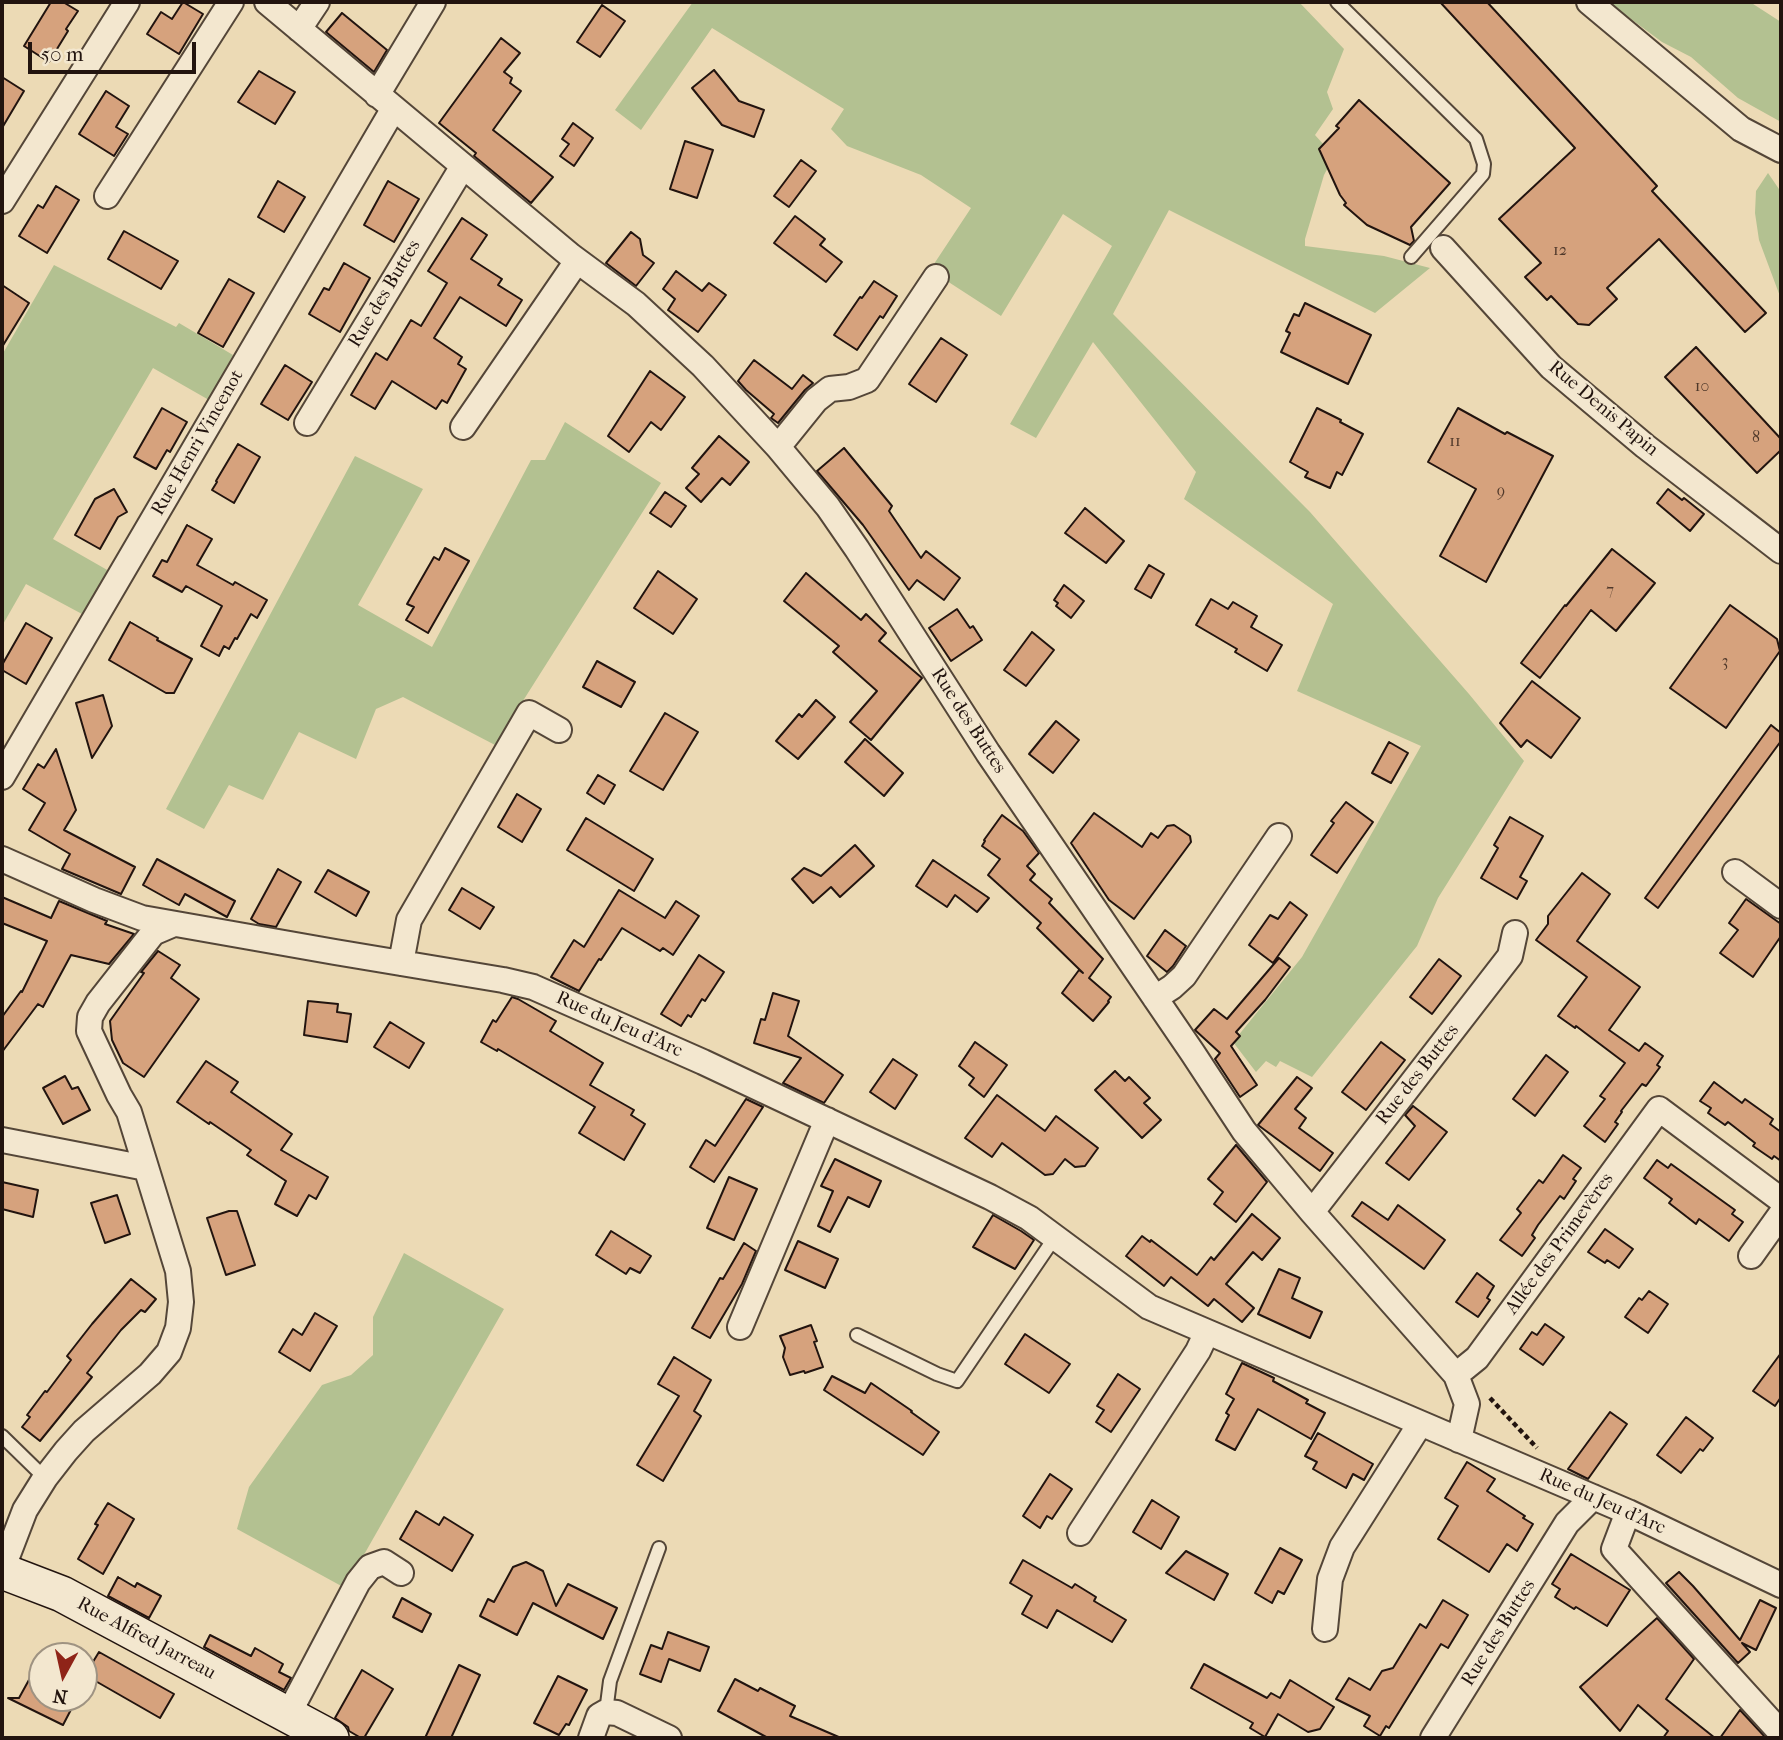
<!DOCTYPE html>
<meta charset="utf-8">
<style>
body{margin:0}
#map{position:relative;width:1783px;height:1740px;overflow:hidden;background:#ecdab5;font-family:"IM FELL French Canon",serif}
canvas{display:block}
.frame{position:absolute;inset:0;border:4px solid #22140f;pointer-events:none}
.north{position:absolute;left:28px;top:1642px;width:70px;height:70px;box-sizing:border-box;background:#f3e7cf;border:2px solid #9f9382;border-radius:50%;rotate:188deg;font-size:19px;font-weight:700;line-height:28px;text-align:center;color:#22140f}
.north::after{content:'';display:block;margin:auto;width:24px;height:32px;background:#8f2418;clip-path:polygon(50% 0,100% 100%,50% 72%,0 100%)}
.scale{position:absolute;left:28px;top:42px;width:168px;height:32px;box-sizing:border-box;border:4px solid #22140f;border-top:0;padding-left:9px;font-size:21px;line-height:24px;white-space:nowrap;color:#22140f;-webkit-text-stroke:5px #f3e7cf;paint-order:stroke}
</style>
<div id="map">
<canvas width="1783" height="1740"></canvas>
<div class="frame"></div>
<div class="north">N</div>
<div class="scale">50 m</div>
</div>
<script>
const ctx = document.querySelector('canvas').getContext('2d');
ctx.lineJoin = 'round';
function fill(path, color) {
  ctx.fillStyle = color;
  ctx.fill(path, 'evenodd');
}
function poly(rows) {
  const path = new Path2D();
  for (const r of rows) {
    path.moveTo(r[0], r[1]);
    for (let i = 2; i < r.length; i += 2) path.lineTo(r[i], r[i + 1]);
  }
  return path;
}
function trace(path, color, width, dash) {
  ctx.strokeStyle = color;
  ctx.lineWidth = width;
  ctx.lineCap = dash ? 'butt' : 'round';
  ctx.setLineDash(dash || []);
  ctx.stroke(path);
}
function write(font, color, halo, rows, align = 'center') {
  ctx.font = font + ' "IM FELL French Canon",serif';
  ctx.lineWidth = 5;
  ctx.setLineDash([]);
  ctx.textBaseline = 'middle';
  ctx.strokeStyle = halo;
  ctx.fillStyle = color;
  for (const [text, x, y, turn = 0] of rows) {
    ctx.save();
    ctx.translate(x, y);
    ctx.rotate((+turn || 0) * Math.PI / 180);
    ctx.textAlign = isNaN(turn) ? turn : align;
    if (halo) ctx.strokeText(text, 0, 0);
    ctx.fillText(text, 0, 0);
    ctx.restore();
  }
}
fill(poly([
 [693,2,1299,2,1344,49,1327,92,1333,109,1315,135,1334,156,1324,175,1305,239,1305,246,1384,256,1430,268,1375,313,1169,210,1113,314,1310,512,1469,694,1524,761,1438,898,1417,946,1312,1077,1280,1061,1276,1067,1266,1061,1256,1072,1233,1042,1302,957,1421,746,1297,691,1333,604,1184,499,1196,472,1093,342,1036,438,1010,424,1112,246,1063,214,1001,316,930,270,971,208,921,175,847,146,831,129,844,109,712,28,641,130,615,110],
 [1608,2,1750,2,1781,22,1781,122,1738,98,1691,57,1662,42],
 [1768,173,1781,192,1781,299,1759,240,1755,213,1756,191],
 [54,265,176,327,179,323,233,355,209,400,153,368,53,539,109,571,82,614,26,584,2,626,2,355],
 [565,422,661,483,495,745,403,697,376,709,356,759,299,732,263,800,229,785,204,829,166,809,355,456,423,489,358,605,432,647,531,460,545,460],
 [404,1253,504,1309,345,1588,237,1529,249,1487,322,1385,351,1375,373,1355,373,1317]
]), '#b3c191');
const building = poly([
 [51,2,63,2,78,11,66,29,68,31,49,62,24,46,51,2],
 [183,2,203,14,179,54,147,34,161,12,172,19,183,2],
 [1440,2,1487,2,1646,174,1657,186,1652,191,1766,313,1745,332,1659,239,1607,288,1617,299,1589,325,1578,324,1551,296,1547,300,1525,277,1541,263,1499,219,1575,148,1440,2],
 [602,5,625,21,600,57,577,42,602,5],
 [342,13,387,50,374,72,326,32,342,13],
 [501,38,520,53,504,72,512,78,510,83,521,91,493,130,553,177,531,203,474,156,476,153,439,123,501,38],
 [714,70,739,101,764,110,754,137,722,125,692,88,714,70],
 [259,71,295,92,275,124,238,102,259,71],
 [2,77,24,91,2,128,2,77],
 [106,91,129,106,116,127,128,134,114,156,79,134,106,91],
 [1359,100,1450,183,1411,227,1414,241,1410,245,1367,225,1344,205,1346,203,1340,195,1319,149,1339,128,1336,126,1359,100],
 [573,123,593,138,574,166,560,156,569,144,562,139,573,123],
 [685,141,713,150,697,198,670,189,685,141],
 [801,160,816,171,789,207,774,196,801,160],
 [278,181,305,197,284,232,258,217,278,181],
 [388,181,419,199,394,242,364,225,388,181],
 [56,186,79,200,47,253,19,236,38,205,43,208,56,186],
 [795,216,825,239,820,245,842,262,826,282,774,243,795,216],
 [462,218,487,235,471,259,502,279,498,285,522,300,506,326,460,297,434,338,462,357,458,364,466,369,447,403,442,400,436,409,392,381,375,409,351,395,376,353,387,360,411,320,421,326,447,283,428,271,462,218],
 [124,231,178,261,161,289,108,259,124,231],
 [631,232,640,239,643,255,654,263,636,286,606,263,631,232],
 [344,263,370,278,340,332,309,314,324,288,329,290,344,263],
 [676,271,702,291,709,283,726,295,698,332,668,310,675,299,663,289,676,271],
 [229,279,254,293,223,347,198,333,229,279],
 [874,281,897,296,883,318,880,316,857,350,834,335,860,297,862,298,874,281],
 [2,285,29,303,2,347,2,285],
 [1305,303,1371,335,1348,384,1281,352,1290,333,1286,331,1294,314,1299,316,1305,303],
 [941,338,967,355,936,402,909,384,941,338],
 [1696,347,1781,439,1781,450,1757,473,1665,377,1696,347],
 [754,360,792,389,803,375,813,383,805,390,778,423,771,418,774,414,746,390,738,381,754,360],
 [285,365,312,382,288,420,261,404,285,365],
 [650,371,685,397,661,430,651,422,629,452,608,436,650,371],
 [162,408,187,422,170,452,167,450,156,469,134,457,162,408],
 [1317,408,1341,420,1340,422,1363,434,1342,475,1337,472,1330,488,1305,477,1308,472,1290,462,1317,408],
 [1458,408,1505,434,1507,432,1553,456,1486,582,1440,556,1476,489,1428,462,1458,408],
 [719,436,749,462,730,485,722,478,701,502,686,488,699,474,692,468,719,436],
 [238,444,260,457,234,503,212,490,217,482,216,481,238,444],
 [844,448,892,506,889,511,921,558,926,551,960,578,944,600,917,580,909,590,863,525,817,471,844,448],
 [114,489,127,512,118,517,100,549,75,535,95,499,114,489],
 [1668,489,1682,500,1684,498,1704,514,1690,531,1657,503,1668,489],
 [665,492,686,506,671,527,650,513,665,492],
 [1085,508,1124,541,1106,563,1065,533,1085,508],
 [187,525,212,539,197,565,233,585,235,582,267,600,257,618,251,614,237,639,235,638,229,649,224,646,219,656,201,646,222,606,186,586,182,592,153,576,162,560,167,562,187,525],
 [445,548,469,561,428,633,406,620,414,607,407,604,434,557,439,560,445,548],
 [1612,549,1655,583,1616,631,1591,610,1540,678,1521,663,1565,605,1566,606,1612,549],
 [1149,565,1164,574,1151,598,1135,589,1149,565],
 [658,571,697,599,673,634,634,608,658,571],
 [806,573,861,620,866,614,886,633,879,641,922,678,871,740,850,722,877,691,833,652,839,646,784,601,806,573],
 [1064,585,1084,601,1071,618,1056,606,1058,603,1054,600,1064,585],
 [1211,599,1228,609,1233,602,1257,616,1251,627,1282,645,1267,671,1235,652,1237,649,1196,625,1211,599],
 [1730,605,1777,639,1780,651,1726,728,1670,688,1730,605],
 [957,609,970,628,973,626,982,640,951,661,929,628,957,609],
 [130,622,158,638,157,640,192,659,174,693,166,693,109,660,130,622],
 [26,623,52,638,26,684,2,670,2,665,26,623],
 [1032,632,1054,650,1026,686,1004,670,1032,632],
 [597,661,635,682,621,707,583,687,597,661],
 [1532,681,1580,718,1551,758,1527,740,1521,747,1500,723,1532,681],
 [103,695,112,726,92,758,76,703,103,695],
 [816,700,835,717,798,759,776,741,799,714,802,717,816,700],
 [665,713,698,732,663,790,630,771,665,713],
 [1056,721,1079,740,1053,773,1029,754,1056,721],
 [1771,725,1781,733,1781,741,1658,908,1645,898,1771,725],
 [865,739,903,773,884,796,845,762,865,739],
 [1389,742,1408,753,1391,783,1372,773,1389,742],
 [56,749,76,810,64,830,135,867,121,894,62,869,70,854,29,830,45,803,23,789,38,764,44,768,56,749],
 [598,775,615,785,604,804,587,793,598,775],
 [517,794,541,809,522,842,498,827,517,794],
 [1346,802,1373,822,1337,873,1311,855,1334,823,1331,821,1346,802],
 [1094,813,1142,847,1151,833,1158,838,1167,826,1174,825,1190,836,1191,842,1134,919,1109,900,1071,843,1094,813],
 [1002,815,1023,831,1039,853,1027,866,1035,874,1030,880,1052,899,1049,903,1103,959,1089,978,1111,997,1108,1001,1109,1002,1093,1021,1062,993,1079,970,1083,973,1037,928,1041,923,988,875,1000,859,982,846,985,841,984,840,1002,815],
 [1510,817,1543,836,1520,877,1527,881,1517,899,1481,878,1498,848,1494,845,1510,817],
 [586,818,653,859,634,891,567,850,586,818],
 [855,845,874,866,840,897,831,887,813,903,792,879,804,868,821,876,855,845],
 [157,859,235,901,227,917,185,894,179,905,143,885,157,859],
 [933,860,989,898,977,912,955,895,947,907,916,886,933,860],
 [278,869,301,882,276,927,259,924,251,919,278,869],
 [328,870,369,892,356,916,315,892,328,870],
 [1582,873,1610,894,1577,941,1640,987,1609,1030,1639,1051,1645,1043,1663,1056,1657,1065,1660,1067,1646,1086,1642,1084,1621,1111,1622,1112,1615,1122,1618,1124,1605,1142,1584,1126,1605,1099,1600,1096,1625,1063,1576,1026,1575,1028,1558,1016,1587,977,1536,940,1548,924,1548,916,1582,873],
 [462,888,494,907,480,929,449,910,462,888],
 [619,890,665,918,676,901,699,916,673,955,663,948,660,951,622,928,601,960,599,959,579,991,551,977,574,940,584,947,619,890],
 [2,897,51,918,59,901,107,921,105,924,134,934,109,964,71,955,43,1007,38,1004,2,1052,2,1017,21,991,22,992,47,941,2,923,2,897],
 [1746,899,1781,924,1781,936,1753,977,1720,953,1738,930,1729,923,1746,899],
 [1290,902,1307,915,1273,963,1249,945,1270,915,1278,919,1290,902],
 [1165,930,1186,946,1173,966,1167,972,1147,956,1165,930],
 [158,951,180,965,171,978,199,999,144,1077,123,1063,112,1040,110,1021,144,973,141,972,158,951],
 [699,955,724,972,705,1001,702,999,691,1017,688,1015,681,1026,661,1014,699,955],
 [1279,958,1290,967,1265,1000,1236,1032,1240,1036,1231,1046,1257,1085,1240,1097,1215,1059,1220,1053,1195,1030,1214,1009,1227,1019,1279,958],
 [1439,959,1461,976,1432,1014,1410,997,1439,959],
 [773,993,799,1001,788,1036,843,1075,824,1103,783,1083,801,1058,754,1043,761,1019,765,1020,773,993],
 [512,997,518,999,556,1021,550,1031,603,1063,590,1085,634,1110,631,1115,645,1124,624,1160,579,1133,595,1107,498,1049,497,1051,481,1042,493,1020,496,1022,512,997],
 [308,1001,338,1004,337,1012,351,1014,347,1042,304,1035,308,1001],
 [390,1022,424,1043,409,1068,374,1047,390,1022],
 [975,1042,1007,1065,984,1097,969,1085,974,1078,959,1066,975,1042],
 [1381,1042,1405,1060,1366,1110,1342,1092,1381,1042],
 [1546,1055,1568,1072,1535,1116,1513,1099,1546,1055],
 [893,1059,917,1075,895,1109,870,1092,893,1059],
 [206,1061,238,1082,231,1092,292,1134,281,1150,328,1177,316,1199,309,1195,297,1216,275,1204,286,1181,247,1155,251,1150,210,1122,209,1124,177,1102,206,1061],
 [1115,1071,1125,1081,1129,1077,1150,1098,1144,1103,1161,1120,1142,1138,1095,1090,1115,1071],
 [65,1076,72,1089,78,1087,90,1110,63,1124,43,1088,65,1076],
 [1297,1077,1312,1088,1295,1109,1306,1118,1299,1128,1333,1153,1320,1171,1258,1125,1297,1077],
 [1714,1082,1742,1103,1745,1099,1773,1119,1770,1124,1781,1132,1781,1161,1774,1156,1772,1159,1753,1146,1755,1143,1728,1122,1725,1125,1708,1113,1711,1108,1700,1101,1714,1082],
 [997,1095,1045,1131,1056,1116,1098,1148,1085,1166,1075,1167,1065,1159,1053,1174,1045,1175,1002,1143,992,1157,965,1138,997,1095],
 [746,1099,763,1107,714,1182,690,1167,706,1140,715,1146,746,1099],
 [1413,1106,1447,1132,1409,1180,1386,1163,1415,1126,1405,1115,1413,1106],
 [1236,1145,1267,1182,1236,1222,1214,1204,1223,1192,1208,1179,1236,1145],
 [1563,1155,1581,1168,1573,1179,1576,1181,1564,1199,1560,1196,1538,1225,1532,1235,1535,1238,1522,1256,1500,1240,1521,1213,1517,1209,1539,1180,1543,1183,1563,1155],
 [835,1159,881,1181,869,1207,848,1197,830,1232,818,1226,833,1191,821,1186,835,1159],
 [1657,1160,1668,1168,1671,1164,1735,1210,1732,1214,1743,1222,1729,1241,1699,1219,1696,1224,1669,1203,1672,1199,1644,1178,1657,1160],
 [729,1177,757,1189,734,1240,707,1228,729,1177],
 [2,1182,38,1190,33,1217,2,1209,2,1182],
 [117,1195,130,1234,105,1243,91,1203,117,1195],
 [1362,1202,1388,1220,1398,1205,1445,1240,1424,1269,1352,1216,1362,1202],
 [229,1211,237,1211,255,1265,226,1275,207,1218,229,1211],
 [1252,1214,1280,1238,1262,1260,1253,1252,1226,1284,1254,1308,1242,1322,1214,1299,1208,1306,1171,1277,1164,1286,1126,1256,1142,1236,1150,1242,1151,1240,1197,1275,1211,1257,1214,1260,1252,1214],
 [993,1215,1021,1231,1034,1240,1015,1269,973,1247,993,1215],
 [1605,1229,1633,1249,1619,1268,1607,1260,1605,1263,1588,1252,1605,1229],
 [611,1231,651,1256,640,1273,630,1268,626,1274,596,1255,611,1231],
 [798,1241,838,1259,825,1288,785,1270,798,1241],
 [744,1243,756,1251,742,1284,710,1338,692,1328,714,1289,720,1278,723,1279,744,1243],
 [1279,1269,1300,1278,1292,1298,1322,1312,1310,1338,1258,1314,1279,1269],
 [1477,1273,1494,1286,1487,1298,1490,1300,1478,1317,1456,1302,1477,1273],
 [131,1279,156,1299,145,1312,141,1310,121,1330,87,1373,92,1377,40,1441,22,1427,30,1417,27,1415,45,1391,47,1392,71,1360,67,1356,92,1324,131,1279],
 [1649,1291,1668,1304,1648,1333,1625,1317,1639,1298,1642,1300,1649,1291],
 [315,1313,337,1326,310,1371,279,1352,293,1329,302,1335,315,1313],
 [1545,1324,1564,1337,1543,1365,1520,1349,1532,1332,1537,1335,1545,1324],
 [811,1325,817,1341,814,1342,823,1367,805,1373,804,1371,790,1375,783,1357,785,1348,780,1336,811,1325],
 [1025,1334,1070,1364,1049,1393,1005,1364,1025,1334],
 [1781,1353,1781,1397,1775,1406,1753,1391,1781,1353],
 [674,1357,711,1380,694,1411,701,1416,663,1481,637,1465,679,1396,658,1384,674,1357],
 [1242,1363,1274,1378,1273,1381,1308,1400,1306,1403,1325,1413,1311,1439,1258,1409,1235,1450,1216,1440,1229,1415,1226,1413,1234,1399,1226,1394,1242,1363],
 [1118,1374,1140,1389,1111,1432,1096,1422,1104,1410,1097,1406,1118,1374],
 [832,1376,865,1393,871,1383,912,1411,911,1412,939,1432,923,1455,824,1390,832,1376],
 [1610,1412,1627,1424,1588,1479,1568,1469,1610,1412],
 [1686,1417,1713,1438,1703,1451,1700,1449,1681,1473,1657,1455,1686,1417],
 [1318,1433,1373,1464,1364,1480,1353,1474,1346,1488,1313,1469,1317,1462,1305,1456,1318,1433],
 [1467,1462,1495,1479,1487,1491,1525,1516,1523,1518,1533,1524,1517,1551,1507,1544,1489,1572,1438,1539,1458,1506,1445,1498,1467,1462],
 [1050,1474,1072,1489,1052,1519,1047,1516,1040,1528,1023,1516,1050,1474],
 [1152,1500,1179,1517,1161,1549,1133,1532,1152,1500],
 [108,1503,134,1519,103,1574,78,1559,98,1525,95,1524,108,1503],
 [416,1511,439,1525,444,1517,473,1535,452,1571,400,1539,416,1511],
 [1280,1548,1302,1560,1284,1594,1278,1591,1272,1603,1255,1593,1280,1548],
 [1186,1551,1228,1574,1214,1600,1166,1573,1186,1551],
 [1571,1554,1630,1590,1607,1626,1576,1607,1574,1609,1555,1597,1560,1589,1552,1584,1571,1554],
 [1023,1560,1072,1588,1075,1584,1096,1597,1094,1601,1126,1620,1112,1642,1057,1610,1047,1628,1022,1614,1032,1596,1010,1583,1023,1560],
 [526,1562,543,1571,556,1606,568,1584,617,1608,603,1639,533,1603,517,1635,480,1616,488,1599,494,1602,513,1567,526,1562],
 [1679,1572,1693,1586,1740,1640,1760,1600,1776,1608,1756,1650,1742,1643,1750,1652,1738,1663,1666,1583,1679,1572],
 [118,1577,135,1587,137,1583,161,1596,149,1618,108,1596,118,1577],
 [402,1598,431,1614,422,1632,393,1617,402,1598],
 [1443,1600,1468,1615,1448,1648,1441,1644,1389,1728,1386,1726,1380,1736,1364,1726,1370,1716,1336,1699,1349,1678,1370,1690,1382,1671,1393,1668,1420,1624,1426,1628,1443,1600],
 [1657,1618,1694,1659,1666,1699,1715,1738,1663,1738,1668,1731,1638,1705,1620,1731,1580,1687,1657,1618],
 [668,1632,709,1647,700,1671,669,1659,661,1682,640,1674,651,1645,662,1649,668,1632],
 [210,1635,251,1656,255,1648,283,1664,279,1672,291,1678,284,1690,204,1647,210,1635],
 [99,1652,174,1694,160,1718,85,1675,99,1652],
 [1204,1664,1267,1698,1271,1693,1280,1698,1290,1680,1334,1707,1320,1729,1308,1732,1278,1714,1265,1737,1250,1728,1253,1723,1191,1688,1204,1664],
 [459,1665,480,1675,451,1738,425,1738,459,1665],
 [362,1670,393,1689,364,1738,361,1738,349,1731,348,1727,335,1718,362,1670],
 [558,1676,587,1690,569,1725,566,1724,559,1735,534,1723,558,1676],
 [30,1678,42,1685,42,1698,77,1698,63,1725,8,1698,19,1698,30,1678],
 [735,1679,758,1691,760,1688,795,1706,790,1716,841,1738,768,1738,718,1711,735,1679],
 [1740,1710,1766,1738,1720,1738,1740,1710]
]);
fill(building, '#d6a27d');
trace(building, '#22140f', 2);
const lane = poly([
 [1337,2,1476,139,1484,164,1483,174,1411,257],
 [857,1335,937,1374,957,1381,1055,1237],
 [2,1436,45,1478],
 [606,1712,610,1681,659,1548]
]);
const street = poly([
 [267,2,571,256,636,304,703,366,778,447,828,507,857,549,988,753,1192,1052,1244,1131,1312,1212,1456,1375,1467,1404,1459,1440],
 [1589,2,1741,129,1781,150],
 [299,29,317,2],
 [377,95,433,2],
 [107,196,231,2],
 [2,201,127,2],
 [1443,248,1551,367,1645,446,1781,551],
 [307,423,463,166],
 [463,427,577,261],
 [778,447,816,400,830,389,849,387,867,380,936,277],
 [2,777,394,108],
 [2,859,94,900,142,918,335,952,503,980,533,987,703,1062,990,1197,1029,1218,1149,1307,1628,1512,1781,1585],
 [1735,872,1781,906],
 [401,963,409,920,529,713,559,730],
 [1155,998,1172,987,1184,976,1279,836],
 [2,1140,146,1168],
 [1312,1212,1510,956,1515,933],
 [1751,1256,1781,1214],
 [740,1327,827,1120],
 [1456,1375,1477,1358,1659,1109,1781,1200],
 [1628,1512,1614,1549,1781,1733],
 [1080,1533,1198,1351,1207,1332],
 [2,1570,25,1510,45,1478,66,1451,84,1431,150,1374,169,1352,178,1328,181,1302,178,1271,129,1112,119,1095,89,1031,90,1017,98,1003,153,933,174,924],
 [1325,1629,1330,1579,1342,1547,1420,1424],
 [288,1715,358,1582,370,1567,384,1562,401,1573],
 [591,1738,599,1716,606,1712,617,1713,669,1738],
 [1433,1738,1567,1523,1593,1497]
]);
const secondary = poly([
 [2,1571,62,1594,331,1738]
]);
trace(lane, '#544638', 16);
trace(street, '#544638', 28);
trace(secondary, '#22140f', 38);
trace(poly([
 [1490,1398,1537,1448]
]), '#22140f', 4.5, [5, 3.5]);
trace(lane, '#f3e7cf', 12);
trace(street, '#f3e7cf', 24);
trace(secondary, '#f3e7cf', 35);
write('16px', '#4f382a', null, [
 ["12",1560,251],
 ["10",1702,387],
 ["8",1756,438],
 ["11",1455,442],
 ["9",1501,492],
 ["7",1610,591],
 ["3",1725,662]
]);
write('19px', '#22140f', '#f3e7cf', [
 ["Rue des Buttes",385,294,-59],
 ["Rue Denis Papin",1603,409,40],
 ["Rue Henri Vincenot",198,443,-60],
 ["Rue des Buttes",968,721,57],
 ["Rue du Jeu d'Arc",619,1025,24],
 ["Rue des Buttes",1418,1075,-52],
 ["Allée des Primevères",1560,1244,-54],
 ["Rue du Jeu d'Arc",1602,1502,24],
 ["Rue des Buttes",1499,1633,-58],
 ["Rue Alfred Jarreau",146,1639,28]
]);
</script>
